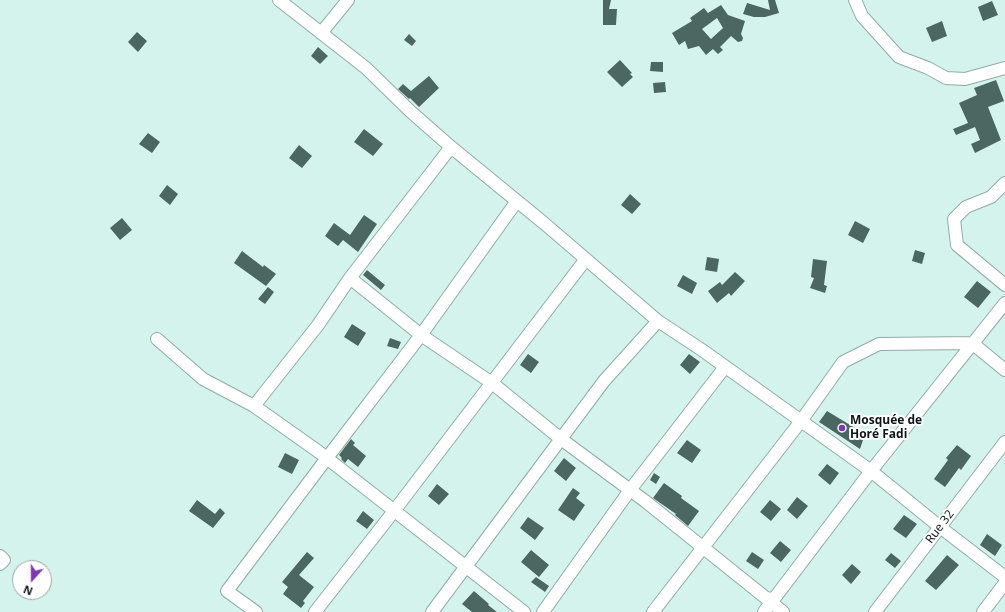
<!DOCTYPE html>
<meta charset="utf-8">
<style>
body{margin:0}
#map{position:relative;width:1005px;height:612px;overflow:hidden;background:#d5f3ed;font-family:"Open Sans",sans-serif}
canvas{display:block}
.north{position:absolute;left:12px;top:560px;width:40px;height:40px;box-sizing:border-box;background:#fff;border:1px solid #9ea2a1;border-radius:50%;rotate:201deg;font-size:11px;font-weight:700;line-height:16px;text-align:center;color:#0c1715}
.north::after{content:'';display:block;margin:auto;width:14px;height:18px;background:#7d3aae;clip-path:polygon(50% 0,100% 100%,50% 72%,0 100%)}
</style>
<div id="map">
<canvas width="1005" height="612"></canvas>
<div class="north">N</div>
</div>
<script>
const ctx = document.querySelector('canvas').getContext('2d');
ctx.lineJoin = 'round';
function fill(path, color) {
  ctx.fillStyle = color;
  ctx.fill(path, 'evenodd');
}
function poly(rows) {
  const path = new Path2D();
  for (const r of rows) {
    path.moveTo(r[0], r[1]);
    for (let i = 2; i < r.length; i += 2) path.lineTo(r[i], r[i + 1]);
  }
  return path;
}
function trace(path, color, width, dash) {
  ctx.strokeStyle = color;
  ctx.lineWidth = width;
  ctx.lineCap = dash ? 'butt' : 'round';
  ctx.setLineDash(dash || []);
  ctx.stroke(path);
}
function write(font, color, halo, rows, align = 'center') {
  ctx.font = font + ' "Open Sans",sans-serif';
  ctx.lineWidth = 4;
  ctx.setLineDash([]);
  ctx.textBaseline = 'middle';
  ctx.strokeStyle = halo;
  ctx.fillStyle = color;
  for (const [text, x, y, turn = 0] of rows) {
    ctx.save();
    ctx.translate(x, y);
    ctx.rotate((+turn || 0) * Math.PI / 180);
    ctx.textAlign = isNaN(turn) ? turn : align;
    if (halo) ctx.strokeText(text, 0, 0);
    ctx.fillText(text, 0, 0);
    ctx.restore();
  }
}
fill(poly([
 [603,0,611,0,609,9,617,9,616,25,603,25],
 [768,0,775,0,779,13,765,17,754,17,743,14,747,3,770,10],
 [992,1,998,15,983,21,978,7],
 [721,5,728,15,745,21,741,34,743,38,742,41,738,42,731,36,720,47,723,50,718,54,713,49,706,55,699,46,688,49,685,41,679,45,672,33,692,21,690,18,704,8,708,13],
 [717,18,723,28,711,39,702,29],
 [942,21,947,36,932,42,926,28],
 [137,32,147,41,138,52,128,42],
 [409,34,416,41,412,46,404,40],
 [318,47,328,56,320,64,311,56],
 [620,60,632,73,630,74,633,77,622,87,607,72],
 [651,62,663,62,663,72,650,71],
 [429,76,439,88,419,107,410,98,409,99,398,89,403,84,411,91],
 [996,80,1004,101,988,107,1001,140,975,153,971,144,980,140,975,127,956,135,953,129,968,123,959,103,977,95,974,88],
 [665,82,666,92,654,93,653,83],
 [364,129,383,144,373,156,354,142],
 [148,133,160,142,152,153,139,144],
 [299,145,312,156,302,168,289,158],
 [167,185,178,194,170,205,159,196],
 [630,194,641,204,632,214,621,205],
 [364,215,377,224,358,252,343,240,338,246,325,236,334,223,350,235],
 [122,218,132,230,120,240,110,228],
 [855,221,870,229,863,243,848,235],
 [915,250,925,253,922,264,912,261],
 [242,251,263,267,264,265,276,274,266,286,234,263],
 [707,257,719,259,717,272,705,270],
 [813,259,827,261,824,285,827,286,825,293,810,288,814,278,811,277],
 [367,270,385,285,381,290,363,275],
 [735,272,745,281,731,296,729,293,717,303,708,291,720,282,722,285],
 [683,275,697,283,692,294,677,286],
 [977,281,991,292,978,308,964,297],
 [268,287,274,292,265,304,258,299],
 [352,324,366,333,358,346,344,337],
 [390,338,401,342,398,349,387,346],
 [528,354,539,362,531,373,520,365],
 [689,354,700,362,690,374,680,365],
 [827,411,865,434,860,449,819,422],
 [351,439,355,443,353,445,366,456,358,467,348,459,345,463,341,459,342,458,339,455],
 [687,440,701,450,692,463,677,453],
 [957,445,971,456,961,470,959,468,945,487,934,479,948,460,946,458],
 [285,453,299,460,292,474,278,467],
 [564,458,576,468,566,481,554,471],
 [827,464,839,473,830,485,818,475],
 [654,473,660,477,656,484,650,480],
 [664,483,682,496,681,498,699,511,688,526,675,515,676,514,653,498],
 [437,484,449,494,439,505,428,496],
 [573,488,580,493,576,498,585,505,574,521,558,510],
 [797,497,808,506,797,519,787,510],
 [197,500,215,514,220,508,225,513,213,528,189,511],
 [770,500,781,509,771,521,760,512],
 [363,511,374,520,367,529,356,521],
 [904,515,917,524,906,538,893,529],
 [528,517,544,528,535,540,520,528],
 [987,534,1002,545,995,556,980,545],
 [780,541,791,550,781,562,770,553],
 [531,550,549,565,539,577,521,562],
 [307,552,314,558,299,575,314,587,303,601,305,603,301,608,283,594,288,587,282,582],
 [752,552,764,560,758,569,746,561],
 [891,553,901,561,895,568,885,560],
 [947,555,959,565,936,590,925,581],
 [852,564,861,572,851,584,842,575],
 [536,577,549,586,545,592,531,582],
 [474,591,489,604,488,605,497,612,472,612,462,604]
]), '#4c6662');
const minor = poly([
 [279,0,366,68,410,111,451,147,545,224,658,321,702,350,871,471,940,527,1005,577],
 [855,0,862,16,899,57,928,68,946,78,965,79,1005,68],
 [321,33,348,0],
 [1005,183,991,197,966,207,954,219,957,245,1005,285],
 [350,278,451,147],
 [157,339,203,379,254,406,319,452,524,612],
 [254,406,318,325,350,278,421,335,492,383,561,439,645,501,766,598,773,599],
 [0,556,4,560,0,564],
 [766,598,783,612],
 [256,612,227,591,327,458,421,335,517,201],
 [315,612,394,511,586,259],
 [432,612,604,381,658,321],
 [543,612,630,490,725,367],
 [653,612,801,421,843,362,879,344,972,343,1005,370],
 [764,612,871,471,1005,303],
 [875,612,1005,442],
 [983,612,1005,583]
]);
trace(minor, '#90aca7', 14);
trace(minor, '#fff', 12);
for (const [x, y, r, color] of [
 [842,428,4,"#7d3aae"]
]) {
  const dot = new Path2D();
  dot.arc(x, y, r, 0, 2 * Math.PI);
  ctx.fillStyle = color;
  ctx.fill(dot);
  trace(dot, '#fff', 1.5);
}
write('bold 12px', '#0c1715', '#fff', [
 ["Mosquée de",850,421],
 ["Horé Fadi",850,435]
], 'left');
write('12px', '#0c1715', '#fff', [
 ["Rue 32",940,527,-53]
]);
</script>
